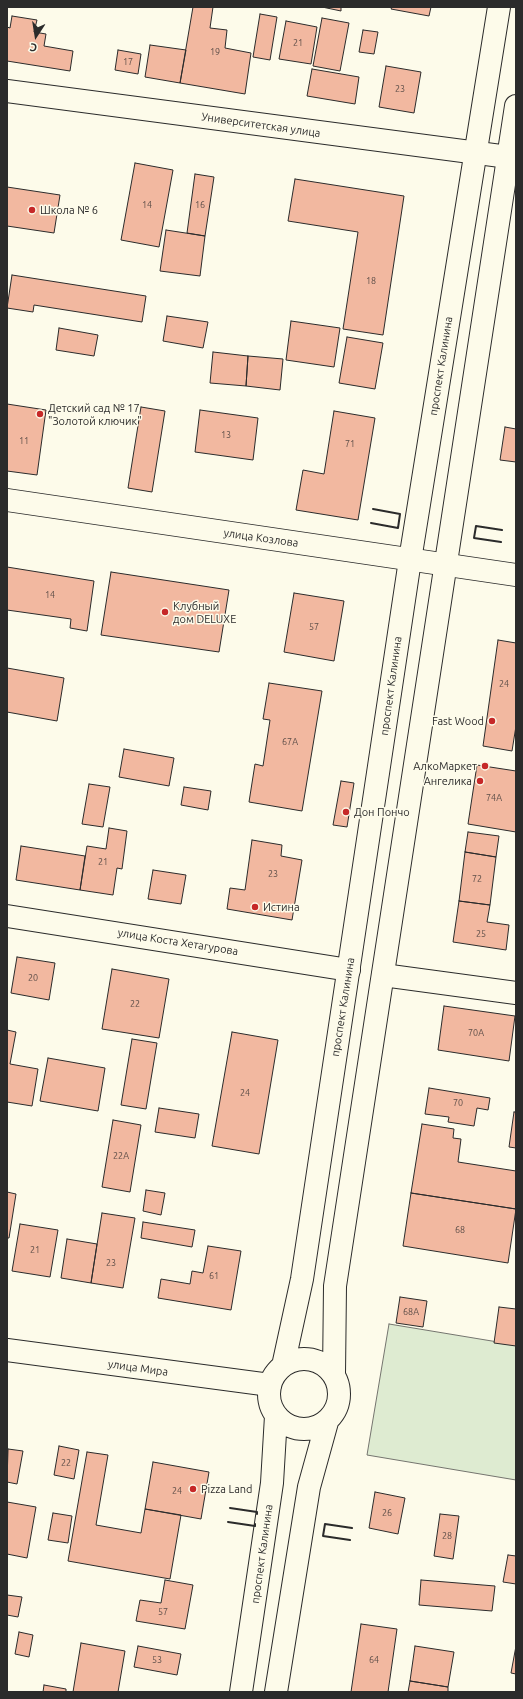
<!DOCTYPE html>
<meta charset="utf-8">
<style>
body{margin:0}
#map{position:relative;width:523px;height:1699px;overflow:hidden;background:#fdfbea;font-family:Ubuntu,sans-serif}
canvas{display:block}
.frame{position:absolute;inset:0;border:8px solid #2b2b2b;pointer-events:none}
.north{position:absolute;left:16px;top:16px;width:40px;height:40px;-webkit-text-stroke:3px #fdfbea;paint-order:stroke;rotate:192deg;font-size:11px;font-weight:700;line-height:16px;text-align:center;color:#2b2b2b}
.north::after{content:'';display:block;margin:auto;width:14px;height:18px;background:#2b2b2b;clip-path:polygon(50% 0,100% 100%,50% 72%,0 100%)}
</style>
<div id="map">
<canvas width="523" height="1699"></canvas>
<div class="frame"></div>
<div class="north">С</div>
</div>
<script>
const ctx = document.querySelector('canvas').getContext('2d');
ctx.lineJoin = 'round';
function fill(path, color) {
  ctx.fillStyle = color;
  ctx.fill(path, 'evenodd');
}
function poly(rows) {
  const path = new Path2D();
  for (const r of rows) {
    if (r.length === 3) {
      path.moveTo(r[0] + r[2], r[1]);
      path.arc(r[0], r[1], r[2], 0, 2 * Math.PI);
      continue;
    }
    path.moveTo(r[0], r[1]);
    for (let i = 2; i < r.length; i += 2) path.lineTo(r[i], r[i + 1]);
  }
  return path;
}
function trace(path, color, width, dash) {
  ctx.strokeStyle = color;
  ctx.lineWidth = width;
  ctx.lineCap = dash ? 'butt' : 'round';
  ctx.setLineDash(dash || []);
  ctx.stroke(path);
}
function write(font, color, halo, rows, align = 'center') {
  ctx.font = font + ' Ubuntu,sans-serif';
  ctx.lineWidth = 3;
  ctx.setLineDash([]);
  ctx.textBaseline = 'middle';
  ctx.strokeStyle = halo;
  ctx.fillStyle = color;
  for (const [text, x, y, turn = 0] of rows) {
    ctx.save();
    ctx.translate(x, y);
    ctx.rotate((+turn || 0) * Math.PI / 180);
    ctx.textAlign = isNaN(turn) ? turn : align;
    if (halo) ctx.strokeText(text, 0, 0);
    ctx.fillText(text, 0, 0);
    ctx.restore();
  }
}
const green = poly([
 [389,1324,516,1345,516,1480,367,1455,389,1324]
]);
fill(green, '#deebd1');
trace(green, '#74746e', 1);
const building = poly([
 [193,7,213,7,210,28,227,30,225,48,251,53,245,94,180,83,193,7],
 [322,7,341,7,341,11,322,7],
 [392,7,431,7,429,16,391,9,392,7],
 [260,14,277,17,270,60,253,57,260,14],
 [12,16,37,20,34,32,46,34,44,46,73,51,70,71,7,61,7,27,10,28,12,16],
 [322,18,349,23,340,71,313,66,322,18],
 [286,21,317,27,311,64,279,59,286,21],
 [363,30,378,32,374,54,359,52,363,30],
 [150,45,186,50,180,83,145,77,150,45],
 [118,50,141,54,138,74,115,70,118,50],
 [386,66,421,72,414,113,379,107,386,66],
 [312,69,359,77,355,104,307,96,312,69],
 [135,163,173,170,159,247,121,240,135,163],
 [195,174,214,177,205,236,187,233,195,174],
 [295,179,404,196,383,335,343,329,358,232,288,221,295,179],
 [7,187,60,195,54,233,7,226,7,187],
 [166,230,205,236,200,276,160,271,166,230],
 [12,275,146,296,142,322,34,305,33,312,7,308,12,275],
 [167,316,208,322,203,348,163,341,167,316],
 [291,321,340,328,334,367,286,360,291,321],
 [59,328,98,335,94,356,56,350,59,328],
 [347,337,383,343,375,389,339,383,347,337],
 [213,352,248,356,246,386,210,383,213,352],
 [248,356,283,359,280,390,246,386,248,356],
 [7,404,46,410,37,475,7,471,7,404],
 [141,407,165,411,152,492,128,488,141,407],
 [200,410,258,418,253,460,195,452,200,410],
 [334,411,375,418,358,520,296,510,303,470,324,474,334,411],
 [505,427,516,429,516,462,500,460,505,427],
 [7,567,94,581,87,631,70,628,71,619,7,610,7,567],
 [111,572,229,590,219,652,101,635,111,572],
 [294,593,344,601,334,661,284,652,294,593],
 [498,640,516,643,516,726,512,751,483,746,498,640],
 [7,668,64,678,57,721,7,712,7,668],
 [269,683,322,691,302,811,249,802,255,764,263,766,270,720,263,719,269,683],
 [124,749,174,758,169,786,119,777,124,749],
 [477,765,516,771,516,832,468,824,477,765],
 [341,781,354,783,347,827,333,825,341,781],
 [89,784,110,787,103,827,82,824,89,784],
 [184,787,211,791,208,810,181,805,184,787],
 [109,828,127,831,122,869,117,868,113,895,80,890,87,846,106,849,109,828],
 [468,832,499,836,496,857,465,852,468,832],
 [252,840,282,845,281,856,302,860,292,920,227,909,230,888,245,890,252,840],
 [21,846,85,856,80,890,16,880,21,846],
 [465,852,496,857,490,905,459,901,465,852],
 [153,870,186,875,181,904,148,899,153,870],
 [459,901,490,905,487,922,509,925,506,950,453,942,459,901],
 [17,957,55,963,49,1000,11,993,17,957],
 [112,969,169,979,159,1038,102,1029,112,969],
 [444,1006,515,1016,509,1061,438,1050,444,1006],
 [7,1030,16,1032,10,1064,38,1069,32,1106,7,1102,7,1030],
 [232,1032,278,1040,259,1154,212,1146,232,1032],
 [132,1039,157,1043,146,1109,121,1105,132,1039],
 [48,1058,105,1068,98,1111,40,1101,48,1058],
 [429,1088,490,1098,488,1110,477,1108,474,1126,448,1122,449,1117,425,1114,429,1088],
 [159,1108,199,1114,195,1138,155,1132,159,1108],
 [514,1112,516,1112,516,1148,509,1147,514,1112],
 [113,1120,141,1125,130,1192,102,1187,113,1120],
 [422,1124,454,1129,453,1138,461,1139,458,1162,516,1171,516,1209,411,1193,422,1124],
 [146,1190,165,1193,161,1215,143,1211,146,1190],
 [7,1192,16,1194,9,1238,7,1238,7,1192],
 [411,1193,516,1209,508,1263,403,1246,411,1193],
 [102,1213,135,1218,123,1288,91,1283,102,1213],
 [143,1222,195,1230,192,1247,141,1238,143,1222],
 [20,1224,58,1230,50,1277,12,1271,20,1224],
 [67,1239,97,1244,91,1283,61,1278,67,1239],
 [208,1246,241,1251,231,1310,158,1298,161,1279,190,1284,192,1271,203,1273,208,1246],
 [400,1297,427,1301,423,1327,396,1323,400,1297],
 [499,1307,516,1309,516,1346,494,1343,499,1307],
 [59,1446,79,1450,74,1479,54,1475,59,1446],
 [8,1449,23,1451,17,1484,7,1482,8,1449],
 [87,1452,108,1455,96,1525,141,1533,145,1509,181,1515,170,1579,68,1561,87,1452],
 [153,1462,209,1472,201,1519,145,1509,153,1462],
 [375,1492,405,1498,398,1534,369,1528,375,1492],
 [7,1502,36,1507,27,1558,7,1554,7,1502],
 [53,1513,72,1516,68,1543,48,1540,53,1513],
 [440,1514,459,1516,453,1559,434,1556,440,1514],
 [508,1555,516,1556,516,1584,503,1582,508,1555],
 [165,1580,193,1585,185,1629,136,1621,140,1600,161,1603,165,1580],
 [421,1580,495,1586,492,1611,419,1605,421,1580],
 [7,1595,22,1597,18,1617,7,1615,7,1595],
 [361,1624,397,1629,388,1692,351,1692,361,1624],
 [19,1632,33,1635,29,1657,15,1654,19,1632],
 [81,1643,125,1651,118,1692,73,1692,81,1643],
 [138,1646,181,1654,177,1675,134,1667,138,1646],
 [415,1646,454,1652,448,1687,410,1681,415,1646],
 [516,1646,516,1674,511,1673,516,1646],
 [410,1681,448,1687,448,1692,408,1692,410,1681],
 [44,1685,66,1689,66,1692,43,1692,44,1685]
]);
fill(building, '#f2b8a0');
trace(building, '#2b2b2b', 1);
const minor = poly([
 [7,91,516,158],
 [7,500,516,575],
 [7,916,349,970],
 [383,975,516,993],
 [7,1350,270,1385]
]);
const major = poly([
 [304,1394,35],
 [283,1366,302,1279,410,560,499,7],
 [334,1374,335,1286,516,106],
 [241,1692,272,1483,276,1416],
 [276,1692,309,1487,327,1422]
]);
trace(minor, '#2b2b2b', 24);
trace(major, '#2b2b2b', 24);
trace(minor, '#fdfbea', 22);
trace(major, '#fdfbea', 22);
trace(poly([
 [371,523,398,528,400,514,373,509],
 [501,542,474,538,476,526,502,530],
 [230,1508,257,1512,257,1514],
 [228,1522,255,1526,255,1524],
 [350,1540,323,1536,325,1524,352,1528]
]), '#2b2b2b', 2);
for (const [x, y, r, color] of [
 [32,210,4,"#c62828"],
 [40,414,4,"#c62828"],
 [165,612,4,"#c62828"],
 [492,721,4,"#c62828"],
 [485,766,4,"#c62828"],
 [480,781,4,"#c62828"],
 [346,812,4,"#c62828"],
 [255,907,4,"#c62828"],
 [193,1489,4,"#c62828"]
]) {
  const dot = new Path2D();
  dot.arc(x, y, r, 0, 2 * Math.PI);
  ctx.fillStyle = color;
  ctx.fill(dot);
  trace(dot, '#fdfbea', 1.5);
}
write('9px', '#5d4e48', null, [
 ["21",298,43],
 ["19",215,52],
 ["17",128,62],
 ["23",400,89],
 ["14",147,205],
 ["16",200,205],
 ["18",371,281],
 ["13",226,435],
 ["11",24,441],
 ["71",350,444],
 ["14",50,595],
 ["57",314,627],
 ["24",504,684],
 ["67А",290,742],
 ["74А",494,798],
 ["21",103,862],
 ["23",273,874],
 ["72",477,879],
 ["25",481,934],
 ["20",33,978],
 ["22",135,1004],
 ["70А",476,1033],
 ["24",245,1093],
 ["70",458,1103],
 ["22А",121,1156],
 ["68",460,1230],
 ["21",35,1250],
 ["23",111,1263],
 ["61",214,1276],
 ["68А",411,1312],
 ["22",66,1463],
 ["24",177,1491],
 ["26",387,1513],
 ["28",447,1536],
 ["57",163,1612],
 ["53",157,1660],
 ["64",374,1660]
]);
write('11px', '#2b2b2b', '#fdfbea', [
 ["Университетская улица",261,125,8],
 ["проспект Калинина",441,366,-81],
 ["улица Козлова",261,538,8],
 ["проспект Калинина",391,686,-82],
 ["улица Коста Хетагурова",178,942,9],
 ["проспект Калинина",343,1007,-81],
 ["улица Мира",138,1368,8],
 ["проспект Калинина",262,1554,-82]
]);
write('11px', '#2b2b2b', '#fdfbea', [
 ["Школа № 6",40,210],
 ["Детский сад № 17",48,408],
 ["\"Золотой ключик\"",48,421],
 ["Клубный",173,606],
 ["дом DELUXE",173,619],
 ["Fast Wood",484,721,"right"],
 ["АлкоМаркет",477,766,"right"],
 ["Ангелика",472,781,"right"],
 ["Дон Пончо",354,812],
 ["Истина",263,907],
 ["Pizza Land",201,1489]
], 'left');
</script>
